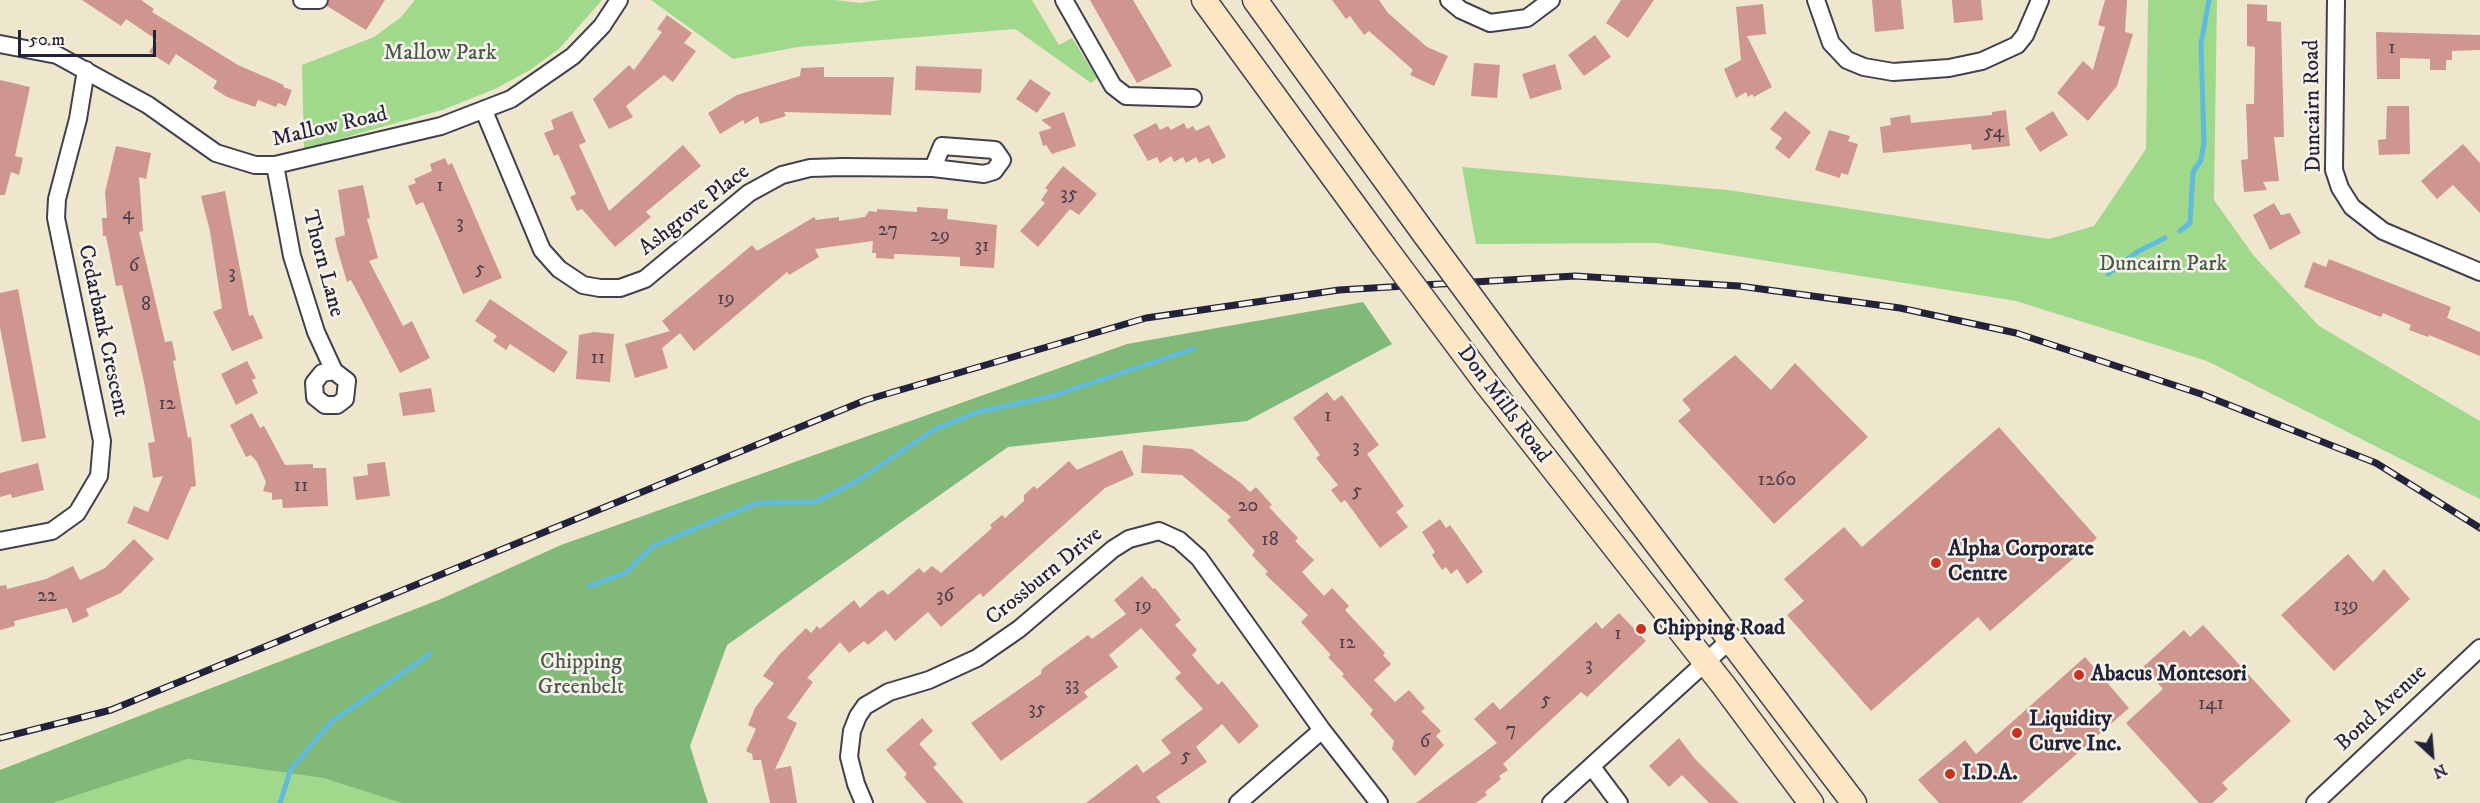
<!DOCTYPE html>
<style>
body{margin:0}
#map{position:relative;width:2480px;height:803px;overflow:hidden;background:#efe7cd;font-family:"IM FELL DW Pica",serif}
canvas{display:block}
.north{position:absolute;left:2402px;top:725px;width:60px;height:60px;-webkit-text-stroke:4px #f7f3e8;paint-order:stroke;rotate:154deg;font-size:16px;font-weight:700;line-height:24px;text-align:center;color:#22223b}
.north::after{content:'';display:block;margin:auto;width:21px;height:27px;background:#22223b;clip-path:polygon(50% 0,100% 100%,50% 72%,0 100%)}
.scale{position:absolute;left:18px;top:30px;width:138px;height:27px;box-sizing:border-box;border:3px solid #22223b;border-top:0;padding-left:8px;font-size:18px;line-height:21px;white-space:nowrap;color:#22223b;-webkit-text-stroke:4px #f7f3e8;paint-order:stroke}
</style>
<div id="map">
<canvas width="2480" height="803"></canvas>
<div class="north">N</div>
<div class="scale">50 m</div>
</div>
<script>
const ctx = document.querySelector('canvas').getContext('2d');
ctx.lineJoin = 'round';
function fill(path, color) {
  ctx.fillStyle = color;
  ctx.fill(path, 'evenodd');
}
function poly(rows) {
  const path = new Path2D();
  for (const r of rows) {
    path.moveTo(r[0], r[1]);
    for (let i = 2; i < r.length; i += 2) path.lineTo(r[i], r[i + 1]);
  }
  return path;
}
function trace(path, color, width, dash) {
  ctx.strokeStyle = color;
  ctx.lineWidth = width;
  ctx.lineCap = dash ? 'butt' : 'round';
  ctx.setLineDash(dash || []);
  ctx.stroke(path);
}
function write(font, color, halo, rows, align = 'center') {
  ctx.font = font + ' "IM FELL DW Pica",serif';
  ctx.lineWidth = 5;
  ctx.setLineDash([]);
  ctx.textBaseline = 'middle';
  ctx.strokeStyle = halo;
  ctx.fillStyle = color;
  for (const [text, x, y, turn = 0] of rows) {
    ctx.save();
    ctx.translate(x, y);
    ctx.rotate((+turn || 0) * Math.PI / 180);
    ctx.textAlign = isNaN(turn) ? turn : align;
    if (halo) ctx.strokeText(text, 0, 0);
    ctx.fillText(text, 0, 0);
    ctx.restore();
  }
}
fill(poly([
 [415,0,602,0,559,49,530,70,495,89,442,110,304,149,302,65,374,37,400,18],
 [651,0,835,0,860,3,880,0,1032,0,1059,45,1072,38,1097,78,1091,83,1015,29,798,47,733,59],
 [2148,0,2217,0,2214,200,2254,256,2319,326,2480,421,2480,499,2207,361,2016,301,1656,243,1476,244,1462,167,1728,190,2049,239,2094,226,2146,149],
 [188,759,323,778,401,803,53,803]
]), '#a1d98c');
fill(poly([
 [1363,302,1392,344,1247,421,1008,447,727,645,690,746,708,803,401,803,323,778,188,759,53,803,0,803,0,770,441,599,561,545,1127,344]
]), '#80b978');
trace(poly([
 [2180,231,2190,223,2193,172,2201,160,2204,142,2201,44,2209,0],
 [2108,274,2137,252,2165,238],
 [590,586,625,573,653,546,757,503,815,502,857,481,935,429,978,412,1052,396,1193,349],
 [280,803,291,769,331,722,430,654]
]), '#60bbde', 5);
fill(poly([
 [82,0,141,0,154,9,152,12,238,65,284,85,283,87,292,90,286,106,278,103,276,107,258,100,255,107,227,97,213,88,217,81,176,54,169,65,149,52,157,40,126,19,121,26],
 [329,0,385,0,366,30,327,6],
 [1090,0,1133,0,1172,66,1137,83],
 [1332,0,1379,0,1388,13,1427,47,1448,56,1434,86,1410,75,1413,70,1369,31,1364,35,1350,16,1346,19],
 [1621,0,1654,0,1628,38,1606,23],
 [1872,0,1901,0,1904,29,1875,32],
 [1952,0,1981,0,1983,20,1954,23],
 [2105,0,2127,0,2125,32,2133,34,2117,86,2088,121,2057,93,2083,61,2093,70,2105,27,2098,25],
 [1763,4,1766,34,1747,36,1772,87,1754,97,1752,94,1748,97,1746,92,1736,98,1724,69,1741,60,1736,7],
 [2247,4,2267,5,2267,21,2281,22,2284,137,2274,137,2279,181,2263,182,2267,190,2244,192,2241,160,2248,159,2246,104,2254,104,2255,47,2247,46],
 [667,15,692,33,684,43,696,51,673,82,664,75,626,106,633,117,609,129,593,99,629,65,634,70,662,32,657,29],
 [2376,32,2480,35,2480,50,2452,51,2452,60,2446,60,2446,70,2430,70,2430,59,2400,58,2400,79,2377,79],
 [1595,35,1611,57,1584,76,1568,55],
 [1474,63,1500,65,1497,98,1471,96],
 [1555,64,1562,89,1530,99,1522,74],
 [916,66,982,69,981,91,980,93,915,90],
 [824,67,824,77,894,77,891,115,784,112,786,116,760,124,758,116,745,124,743,120,720,134,708,113,737,95,800,76,801,68],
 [1030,79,1051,93,1037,113,1016,99],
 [0,80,30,87,15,156,23,158,19,175,11,172,5,195,0,195],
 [2387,106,2409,106,2410,154,2379,155,2378,140,2386,139],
 [2006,110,2010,146,1972,150,1971,144,1883,153,1880,127,1891,125,1890,118,1910,115,1911,123,1992,115,1992,112],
 [572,111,586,142,579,145,609,211,683,145,701,166,646,212,651,217,615,247,582,209,577,211,570,197,576,194,558,154,554,156,544,133,554,129,551,120],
 [1785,111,1811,132,1789,159,1775,148,1782,138,1770,129],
 [2053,111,2068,135,2040,152,2025,128],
 [1064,112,1076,146,1052,154,1046,145,1043,146,1039,132,1052,128,1041,120],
 [1156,123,1160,130,1168,126,1171,130,1184,123,1187,129,1193,126,1196,131,1209,125,1226,157,1212,164,1209,158,1199,163,1196,157,1186,163,1183,157,1174,162,1171,156,1160,163,1157,157,1148,161,1133,135],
 [1829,130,1850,136,1848,141,1858,144,1848,175,1841,173,1840,178,1815,170],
 [2463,144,2480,163,2480,213,2453,185,2437,199,2421,181],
 [116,146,151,153,146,179,139,177,143,231,139,232,165,342,172,341,176,360,173,361,188,438,191,437,196,486,191,487,168,540,127,523,134,506,148,512,163,476,153,478,148,443,155,442,144,382,122,285,116,286,106,236,103,236,102,218,107,218,105,192],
 [445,158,448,165,452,163,502,278,463,294,423,202,416,205,408,186,416,183,414,179,432,171,430,164],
 [1063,166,1097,194,1079,215,1070,209,1038,247,1020,231,1045,203,1041,200,1048,190,1045,188],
 [363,185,370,218,367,219,378,258,369,261,403,326,412,321,430,358,400,373,351,280,347,282,337,248,335,238,345,235,338,190],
 [225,191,249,316,253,315,263,338,232,351,213,312,222,308,210,231,201,196],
 [2274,203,2281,215,2290,213,2301,233,2270,250,2253,215],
 [917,207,948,209,947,219,997,225,994,268,960,266,960,257,898,254,894,254,894,259,876,258,876,253,872,253,873,241,815,249,819,257,789,275,787,272,694,351,680,333,662,348,668,368,635,378,625,344,670,331,662,321,752,245,757,251,814,217,816,220,839,217,839,221,865,217,869,211,877,212,877,209,917,212],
 [2329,259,2451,307,2447,318,2480,332,2480,356,2429,335,2428,337,2409,330,2411,325,2383,313,2381,317,2304,287,2313,262,2326,267],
 [18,289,46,438,22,442,0,327,0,293],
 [490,299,568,352,554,373,510,344,506,350,493,341,497,336,475,321],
 [594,332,614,334,610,382,576,379,579,335],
 [1735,355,1771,390,1795,363,1868,437,1774,524,1678,421,1691,410,1682,400],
 [247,361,256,378,252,380,258,393,236,405,221,374],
 [431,388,435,412,403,416,399,393],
 [1327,392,1334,401,1342,395,1379,445,1367,454,1404,506,1396,512,1408,527,1380,548,1345,500,1341,503,1331,490,1338,485,1316,458,1320,455,1293,418],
 [252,413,260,428,264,426,285,465,313,464,313,468,326,468,328,506,283,508,282,499,272,500,272,493,263,491,266,482,257,462,251,455,246,457,230,425],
 [1999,427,2097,538,1990,631,1978,617,1871,711,1787,615,1804,601,1784,579,1844,527,1862,547],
 [1143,445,1192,449,1241,483,1250,492,1256,487,1272,505,1269,507,1298,538,1295,541,1314,560,1302,572,1324,596,1332,588,1349,606,1345,610,1385,653,1383,655,1391,664,1374,680,1395,702,1409,690,1425,708,1421,711,1441,731,1436,736,1444,745,1415,776,1392,749,1394,741,1370,714,1373,710,1342,676,1344,674,1328,657,1331,655,1301,622,1308,615,1265,574,1268,572,1252,555,1255,551,1227,520,1231,517,1182,475,1141,473],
 [1122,450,1134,475,1105,488,983,597,980,593,941,627,928,612,895,641,886,630,868,645,864,641,849,653,840,642,807,678,813,682,787,718,797,723,775,769,791,766,797,803,770,803,761,760,753,760,752,754,746,751,756,729,748,725,755,708,774,683,763,676,778,656,806,628,811,633,817,626,820,629,854,600,860,608,878,592,883,590,888,595,919,568,924,573,932,566,941,573,992,528,990,525,1002,515,1005,518,1024,501,1024,495,1034,486,1037,489,1069,461,1077,470],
 [385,462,390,496,356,500,353,477,368,475,367,464],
 [38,463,44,490,12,498,11,494,0,497,0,473],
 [1440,519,1446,528,1450,525,1483,572,1467,584,1457,569,1451,574,1446,567,1442,570,1432,555,1435,552,1422,532],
 [134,539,154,559,121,593,86,609,89,616,73,623,67,608,14,621,15,626,0,630,0,586,6,585,7,589,46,579,73,566,80,580,105,568],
 [2348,554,2373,582,2384,569,2410,599,2334,671,2281,615],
 [1142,576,1153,589,1155,588,1181,620,1175,625,1197,650,1192,655,1218,685,1222,681,1259,726,1239,744,1222,724,1196,747,1207,762,1156,797,1161,803,1086,803,1137,764,1143,773,1171,753,1161,740,1203,709,1175,678,1181,673,1141,628,1109,655,1118,667,1084,692,1088,697,1001,761,971,723,1041,674,1042,669,1088,635,1092,639,1126,614,1114,600],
 [1619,613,1646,641,1587,697,1581,692,1503,764,1508,770,1499,776,1501,779,1485,792,1487,795,1476,803,1416,803,1497,743,1474,719,1493,702,1500,710,1596,622,1602,629],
 [2203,625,2291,721,2222,783,2228,789,2212,803,2199,803,2126,723,2163,689,2143,667,2184,630,2190,637],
 [2085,657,2129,708,2021,803,1939,803,1918,780,1965,740,1976,754],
 [922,718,933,731,919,744,937,764,933,767,964,803,927,803,904,777,907,774,886,750],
 [1679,738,1695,759,1739,803,1709,803,1682,775,1669,787,1649,766]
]), '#ce968e');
const street = poly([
 [302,0,319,0],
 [1064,0,1113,86,1126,96,1193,98],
 [1449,0,1461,10,1490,23,1527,18,1551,0],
 [1816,0,1831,43,1847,60,1864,67,1893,72,1949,68,1982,61,2017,45,2025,35,2040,0],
 [2336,0,2334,170,2340,188,2352,207,2383,231,2480,272],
 [0,44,57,55,148,105,216,153,255,165,275,165,441,126,511,99,573,56,602,26,619,0],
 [484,111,542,250,559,269,583,285,600,288,620,288,645,279,749,193,782,175,810,168,843,167,933,168,984,174,994,171,1002,160,995,150,942,146,933,168],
 [275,165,292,256,316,332,334,371,347,381,345,399,337,405,325,405,315,397,314,383,322,373,334,371],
 [0,541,52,531,77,513,99,476,102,441,56,218,57,199,78,119,86,70],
 [1592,767,1619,803],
 [864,803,856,784,849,757,852,731,858,716,865,706,889,692,929,680,977,658,1019,629,1113,549,1129,539,1159,531,1179,540,1199,558,1322,730,1379,803],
 [1238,803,1322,730],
 [1551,803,1730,640],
 [2315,803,2480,648]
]);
const secondary = poly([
 [1204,0,1383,245],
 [1255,0,1426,236],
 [1527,373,1854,803],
 [1486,383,1724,686,1811,803]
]);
trace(street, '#414051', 20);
trace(secondary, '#414051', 27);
trace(street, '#fff', 16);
trace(secondary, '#fce6c4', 24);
const rail = poly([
 [0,738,111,710,866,400,1146,318,1339,290,1575,276,1739,286,1900,308,2016,333,2201,394,2376,463,2480,528]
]);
trace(rail, '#22223b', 7);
trace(rail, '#f7f3e8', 4.5, [14]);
const secondaryBridge = poly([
 [1426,236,1527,373],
 [1383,245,1486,383]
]);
trace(secondaryBridge, '#414051', 27, []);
trace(secondaryBridge, '#fce6c4', 24);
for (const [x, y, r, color] of [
 [1936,563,6,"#c8321e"],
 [1641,629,6,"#c8321e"],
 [2079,675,6,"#c8321e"],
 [2017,733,6,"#c8321e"],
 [1950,774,6,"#c8321e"]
]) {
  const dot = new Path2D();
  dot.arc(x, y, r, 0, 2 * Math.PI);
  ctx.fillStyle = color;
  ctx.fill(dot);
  trace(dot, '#f7f3e8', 2);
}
write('20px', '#4d3f50', null, [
 ["1",2392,49],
 ["54",1994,133],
 ["1",440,187],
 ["35",1069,195],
 ["4",128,215],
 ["3",460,224],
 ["27",888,231],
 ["29",940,237],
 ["31",982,247],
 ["6",134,267],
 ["5",480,270],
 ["3",232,274],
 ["19",726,300],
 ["8",146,306],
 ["11",598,359],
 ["12",167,405],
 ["1",1328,417],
 ["3",1356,448],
 ["1260",1777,481],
 ["11",301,487],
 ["5",1357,492],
 ["20",1248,507],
 ["18",1270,541],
 ["22",47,597],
 ["36",945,597],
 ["19",1143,607],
 ["139",2346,607],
 ["1",1618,635],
 ["12",1347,644],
 ["3",1589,666],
 ["33",1072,686],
 ["5",1546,701],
 ["141",2211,705],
 ["35",1037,710],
 ["7",1511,731],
 ["6",1425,743],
 ["5",1186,757]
]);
write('22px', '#485953', '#f7f3e8', [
 ["Mallow Park",440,54],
 ["Duncairn Park",2163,265],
 ["Chipping",581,663],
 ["Greenbelt",581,688]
]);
write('22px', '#22223b', '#f7f3e8', [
 ["Duncairn Road",2314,106,-91],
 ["Mallow Road",330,128,-13],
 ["Ashgrove Place",695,211,-38],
 ["Thorn Lane",322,264,75],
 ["Cedarbank Crescent",102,331,78],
 ["Don Mills Road",1503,405,53],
 ["Crossburn Drive",1045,577,-39],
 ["Bond Avenue",2382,709,-43]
]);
write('bold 22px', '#22223b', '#f7f3e8', [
 ["Alpha Corporate",1948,550],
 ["Centre",1948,575],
 ["Chipping Road",1653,629],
 ["Abacus Montesori",2091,675],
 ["Liquidity",2029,720],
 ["Curve Inc.",2029,745],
 ["I.D.A.",1962,774]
], 'left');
</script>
